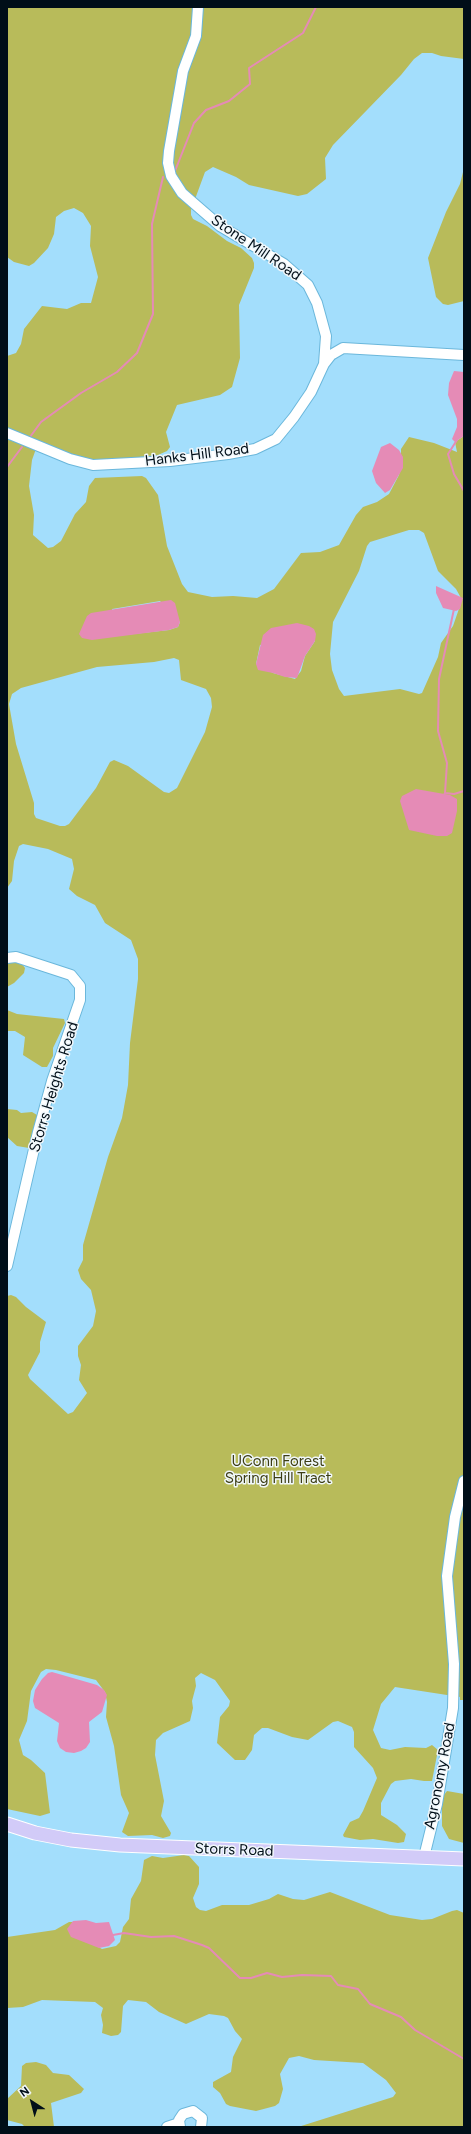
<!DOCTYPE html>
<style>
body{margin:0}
#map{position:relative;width:471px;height:2134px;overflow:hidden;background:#a3defc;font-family:Figtree,sans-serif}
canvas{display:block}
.frame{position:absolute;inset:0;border:8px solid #000e18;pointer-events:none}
.north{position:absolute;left:12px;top:2082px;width:40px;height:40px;-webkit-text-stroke:3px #f0f7fb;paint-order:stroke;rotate:324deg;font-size:11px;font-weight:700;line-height:16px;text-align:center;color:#000e18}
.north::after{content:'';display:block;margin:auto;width:14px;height:18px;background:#000e18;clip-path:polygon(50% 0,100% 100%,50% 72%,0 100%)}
</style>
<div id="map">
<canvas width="471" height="2134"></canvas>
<div class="frame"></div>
<div class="north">N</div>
</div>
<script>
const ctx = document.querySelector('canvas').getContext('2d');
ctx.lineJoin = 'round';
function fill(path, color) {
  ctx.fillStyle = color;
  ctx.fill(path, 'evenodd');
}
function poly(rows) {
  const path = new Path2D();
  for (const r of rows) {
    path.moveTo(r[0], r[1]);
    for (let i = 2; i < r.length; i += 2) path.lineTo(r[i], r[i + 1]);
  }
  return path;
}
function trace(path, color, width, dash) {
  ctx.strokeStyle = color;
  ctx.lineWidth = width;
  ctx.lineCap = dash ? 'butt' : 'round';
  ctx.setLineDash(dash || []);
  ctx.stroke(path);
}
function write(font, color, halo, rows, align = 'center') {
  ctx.font = font + ' Figtree,sans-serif';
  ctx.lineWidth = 3;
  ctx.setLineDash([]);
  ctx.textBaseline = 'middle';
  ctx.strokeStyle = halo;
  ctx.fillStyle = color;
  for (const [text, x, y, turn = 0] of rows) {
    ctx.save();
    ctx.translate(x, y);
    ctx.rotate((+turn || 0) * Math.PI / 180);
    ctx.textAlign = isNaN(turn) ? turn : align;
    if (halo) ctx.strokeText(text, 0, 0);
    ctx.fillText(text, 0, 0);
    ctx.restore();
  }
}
fill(poly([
 [7,7,464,7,464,59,441,56,432,53,422,53,414,59,401,75,333,145,325,158,326,179,307,194,298,196,249,185,236,177,213,167,205,172,191,210,191,215,193,219,207,226,227,241,241,248,252,258,254,263,254,268,239,305,240,358,232,387,220,395,177,405,166,432,170,447,167,451,158,455,101,461,58,452,46,443,41,443,37,446,32,460,29,486,34,515,33,535,48,548,53,547,61,541,75,514,86,502,89,486,95,478,142,476,146,478,158,495,167,546,182,584,188,592,212,597,233,596,257,598,274,589,301,553,320,552,339,545,356,515,363,507,377,502,389,494,399,475,401,464,401,449,409,437,434,443,457,452,455,442,464,436,464,1716,463,1700,460,1700,460,1697,395,1687,381,1704,373,1730,381,1748,390,1750,405,1747,426,1748,432,1745,438,1750,432,1781,424,1781,411,1779,395,1781,391,1784,381,1803,381,1815,397,1825,406,1834,404,1842,398,1843,373,1839,360,1840,344,1837,343,1835,350,1822,359,1818,363,1811,377,1778,373,1768,354,1747,354,1732,352,1727,338,1721,333,1722,308,1740,292,1737,268,1728,262,1728,254,1735,252,1750,245,1760,235,1760,217,1743,220,1717,229,1706,230,1701,215,1680,201,1673,195,1678,196,1686,192,1701,193,1708,190,1721,163,1733,156,1740,155,1755,164,1801,161,1816,171,1833,170,1836,163,1838,152,1835,128,1836,122,1832,129,1813,121,1795,114,1746,106,1717,107,1702,105,1692,96,1680,56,1670,46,1669,41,1672,31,1691,27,1721,19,1740,23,1755,31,1760,45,1773,50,1813,40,1816,7,1809,7,1296,11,1295,16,1297,26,1307,46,1322,40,1342,40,1352,28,1375,30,1379,68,1414,73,1412,87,1393,79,1380,81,1365,78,1356,78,1346,93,1326,96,1311,91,1290,81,1279,78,1270,83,1260,83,1245,108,1157,122,1118,128,1085,130,1043,138,979,138,959,131,940,105,923,95,905,77,896,69,889,74,869,72,859,48,849,23,844,19,846,14,861,12,881,7,888,7,356,16,353,21,344,24,329,42,306,67,309,81,303,91,303,98,277,90,246,91,226,83,213,74,208,64,211,56,217,54,234,48,248,34,263,29,266,14,262,7,257],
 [409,530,419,530,424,533,438,571,456,589,461,598,461,603,453,626,441,643,438,657,422,693,419,694,400,689,344,696,339,689,332,670,330,654,333,622,359,571,367,546,370,542],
 [160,601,180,622,178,627,169,630,116,636,112,609],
 [315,641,305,656,301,671,295,679,273,673,256,664,260,645],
 [174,658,179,660,181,680,206,689,211,698,212,707,205,732,177,788,169,793,164,792,128,766,114,760,110,762,96,788,69,824,65,826,60,826,36,818,34,814,34,803,16,744,9,704,12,694,21,688,97,667,154,662],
 [464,168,464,301,448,305,443,304,436,297,428,258,446,212,460,184],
 [7,961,12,961,22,964,25,968,24,973,14,983,7,987],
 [7,1010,17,1014,64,1019,65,1023,53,1048,53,1056,47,1067,42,1067,23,1055,25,1037,15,1031,7,1031],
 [7,1109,17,1110,21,1113,32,1112,37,1115,34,1135,29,1148,17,1146,7,1137],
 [447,1791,464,1794,464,1843,449,1839,442,1826,442,1806,444,1795],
 [184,1855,189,1856,199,1867,199,1884,193,1898,196,1907,200,1910,206,1911,222,1905,249,1905,269,1899,278,1894,293,1899,304,1900,330,1892,390,1915,422,1920,432,1919,452,1911,457,1910,464,1913,464,2127,298,2127,393,2097,396,2093,386,2080,363,2063,314,2060,299,2056,289,2058,280,2074,283,2089,279,2103,275,2106,256,2111,230,2106,226,2104,220,2093,213,2087,213,2082,231,2072,233,2057,242,2039,235,2031,228,2018,224,2016,209,2014,186,2024,159,2012,146,2002,128,2000,123,2006,121,2032,118,2035,111,2036,102,2033,103,2025,101,2015,103,2008,95,2002,42,2000,23,2007,7,2008,7,1937,55,1930,69,1922,74,1922,79,1936,102,1949,116,1946,120,1942,123,1927,129,1919,131,1899,141,1881,144,1860,152,1856,163,1858],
 [36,2062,46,2065,53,2073,69,2075,84,2089,81,2093,51,2103,54,2127,25,2127,22,2124,7,2120,7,2099,21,2086,22,2066,26,2063]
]), '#b8bb5a');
fill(poly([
 [454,371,464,372,464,436,455,442,452,439,457,427,457,419,448,395,449,383],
 [390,443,399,450,403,457,403,468,390,490,385,493,376,483,372,471,381,447],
 [436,586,463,598,460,609,456,611,443,608,436,593],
 [171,600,175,603,180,622,178,627,169,630,92,640,82,638,79,634,87,616,91,613],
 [297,623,309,626,314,629,316,634,315,641,305,656,297,678,285,677,273,673,258,670,256,664,263,635,271,628],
 [416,789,450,795,457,799,457,811,452,833,447,836,437,836,409,830,400,801,402,796],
 [52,1672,97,1685,104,1690,107,1695,102,1712,89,1722,90,1742,86,1748,81,1751,74,1753,66,1752,60,1748,57,1741,59,1723,35,1708,33,1701,35,1690,42,1679,48,1673],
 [86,1920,96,1923,109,1922,115,1940,109,1946,99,1948,71,1937,67,1929,73,1921]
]), '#e58bb6');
trace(poly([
 [175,171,194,123,206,110,229,101,250,84,249,68,303,33,316,7],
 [30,437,41,422,81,393,117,372,137,353,153,314,152,224,163,177],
 [457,440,448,454,454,474,464,491],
 [7,467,22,447],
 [445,793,454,794,464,791],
 [444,795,445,793,447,763,438,731,439,679,454,609],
 [113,1935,124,1933,151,1937,174,1936,202,1945,209,1948,240,1978,251,1978,267,1973,282,1977,302,1975,331,1976,338,1985,358,1989,370,2004,401,2017,415,2030,464,2059]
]), '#e58bb6', 2);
const minor = poly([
 [198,7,196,36,183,71,169,151,168,163,171,176,182,193,220,226,284,264,308,285,317,303,326,336,324,364],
 [7,433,70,459,93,465,170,461,228,454,255,449,276,439,294,417,311,392,324,364,331,355,343,348,464,355],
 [7,958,16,957,71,975,80,986,80,1000,52,1081,38,1132,7,1266],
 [424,1857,437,1804,453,1708,454,1664,447,1576,455,1517,464,1481],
 [167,2127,179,2123],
 [180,2127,179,2120,183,2114,193,2111,202,2118,201,2127]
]);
const major = poly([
 [7,1824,35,1833,71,1840,120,1845,464,1859]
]);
trace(minor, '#6bb7db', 12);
trace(major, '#fff', 15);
trace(minor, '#fff', 10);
trace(major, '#d2cbf8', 13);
write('15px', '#000e18', '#f0f7fb', [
 ["Stone Mill Road",256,248,34],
 ["Hanks Hill Road",197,455,-7],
 ["Storrs Heights Road",54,1087,-73],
 ["Agronomy Road",440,1776,-79],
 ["Storrs Road",234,1850,2]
]);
write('15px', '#3c3d14', '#f0f7fb', [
 ["UConn Forest",278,1462],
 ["Spring Hill Tract",278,1479]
]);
</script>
